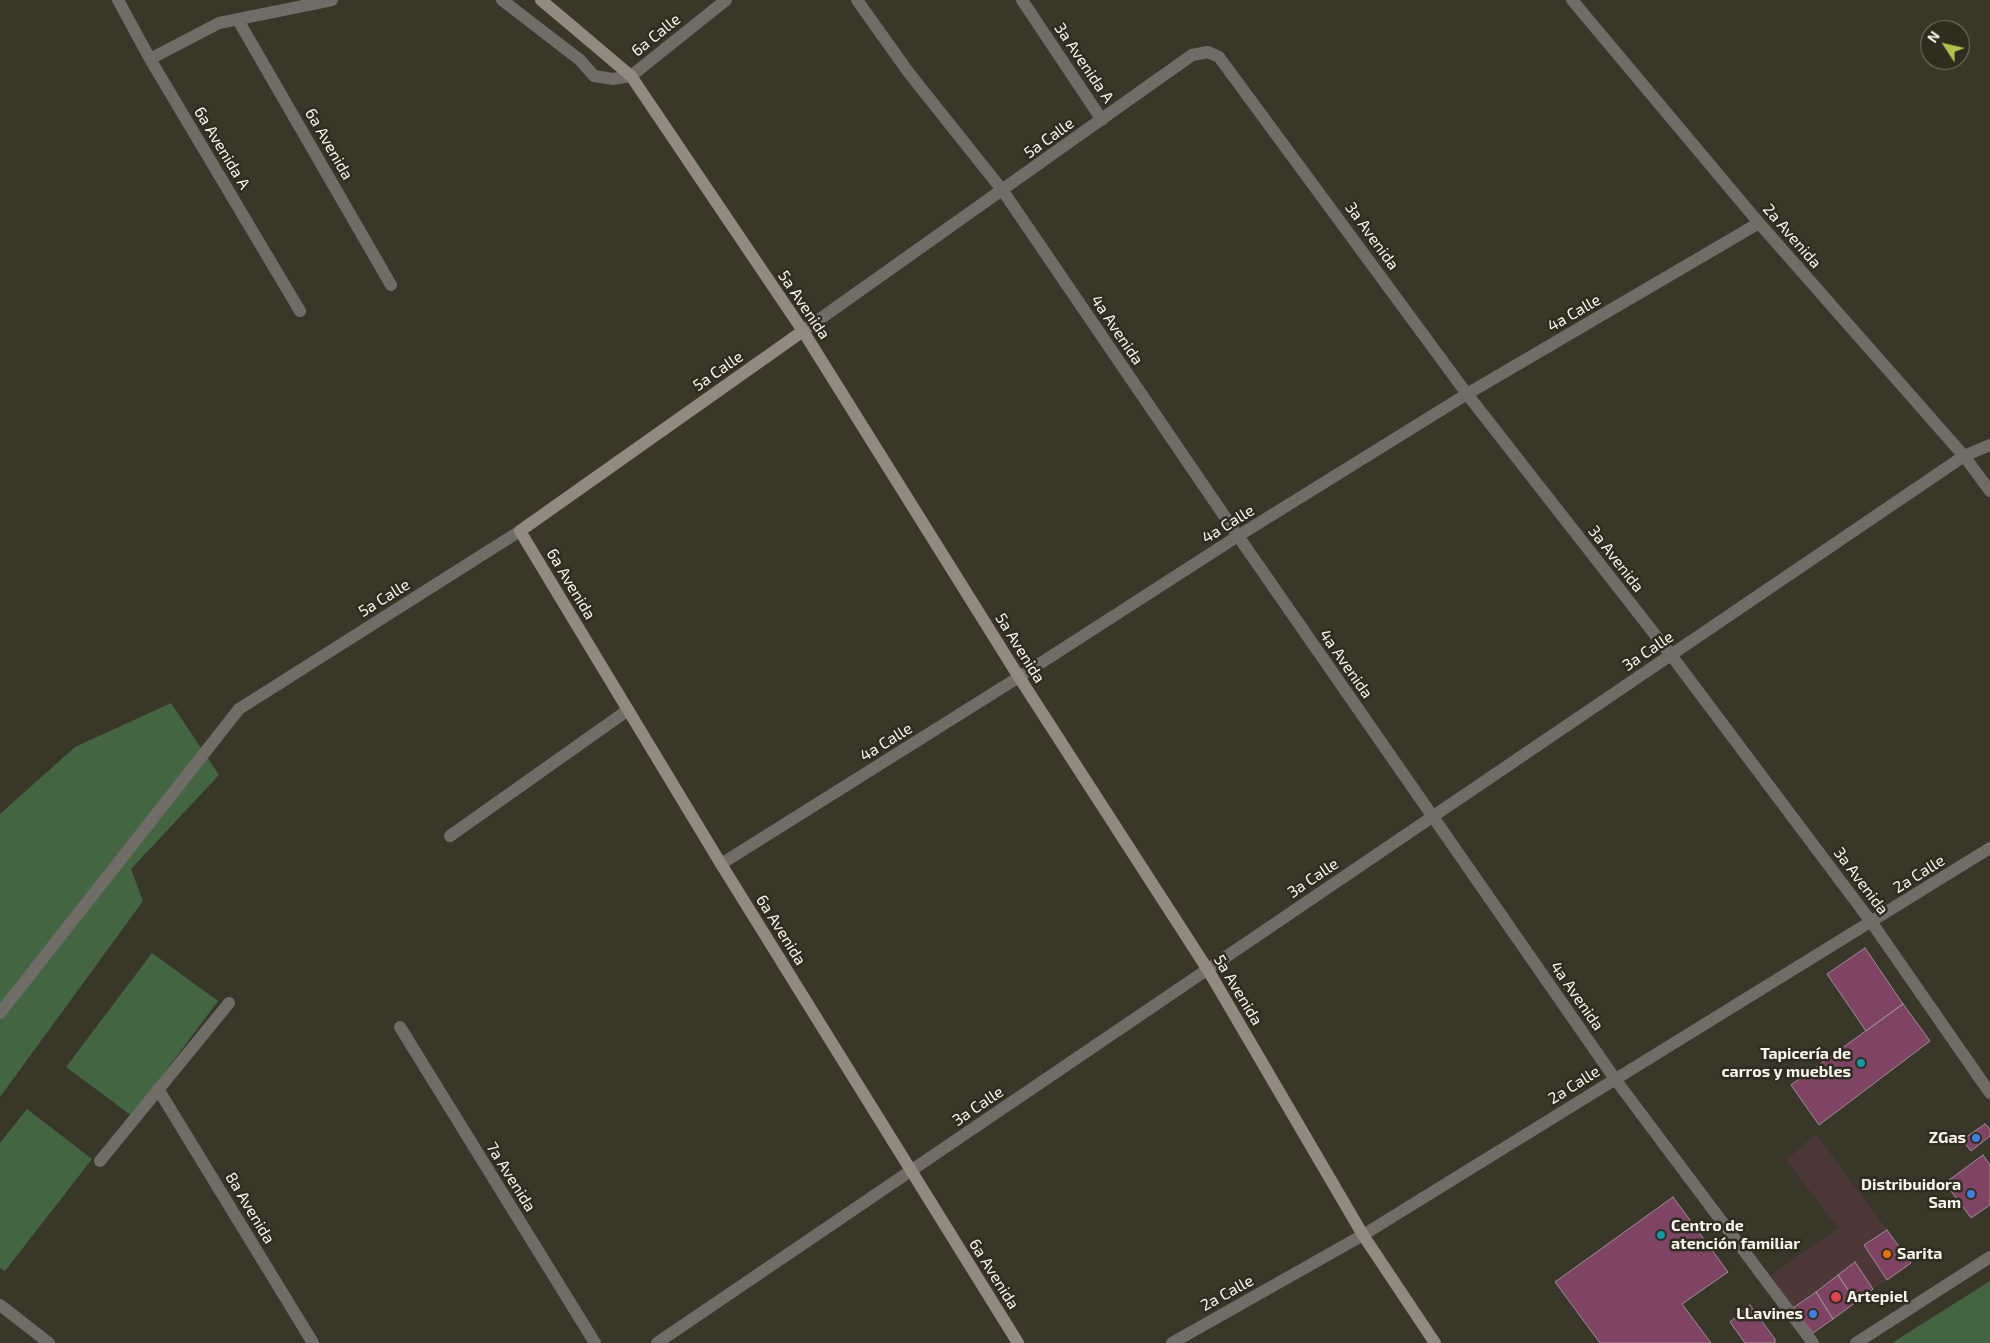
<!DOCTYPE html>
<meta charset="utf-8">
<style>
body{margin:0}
#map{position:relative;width:1990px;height:1343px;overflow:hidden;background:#39372a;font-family:"Exo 2",sans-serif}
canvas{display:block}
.north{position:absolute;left:1920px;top:20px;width:50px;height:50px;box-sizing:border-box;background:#2f2c20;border:1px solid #7f7c72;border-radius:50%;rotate:305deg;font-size:14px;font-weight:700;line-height:20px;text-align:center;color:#f7f5ed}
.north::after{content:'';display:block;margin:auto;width:18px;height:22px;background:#b2c34c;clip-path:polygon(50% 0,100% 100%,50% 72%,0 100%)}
</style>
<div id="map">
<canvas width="1990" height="1343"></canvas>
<div class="north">N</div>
</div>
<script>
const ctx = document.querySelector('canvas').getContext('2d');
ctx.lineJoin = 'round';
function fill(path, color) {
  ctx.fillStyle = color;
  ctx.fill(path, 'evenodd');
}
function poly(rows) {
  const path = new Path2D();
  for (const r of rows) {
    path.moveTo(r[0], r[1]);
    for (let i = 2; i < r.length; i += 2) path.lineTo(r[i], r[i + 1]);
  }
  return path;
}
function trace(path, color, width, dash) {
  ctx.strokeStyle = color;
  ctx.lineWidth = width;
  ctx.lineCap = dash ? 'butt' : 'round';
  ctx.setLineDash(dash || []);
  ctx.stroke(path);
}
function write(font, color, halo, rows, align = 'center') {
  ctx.font = font + ' "Exo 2",sans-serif';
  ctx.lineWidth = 5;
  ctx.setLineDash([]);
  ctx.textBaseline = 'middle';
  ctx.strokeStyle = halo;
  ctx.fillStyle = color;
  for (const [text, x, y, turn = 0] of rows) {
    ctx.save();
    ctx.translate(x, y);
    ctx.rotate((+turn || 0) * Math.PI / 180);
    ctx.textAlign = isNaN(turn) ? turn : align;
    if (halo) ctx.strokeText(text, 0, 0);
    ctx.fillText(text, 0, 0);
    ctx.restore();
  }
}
fill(poly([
 [1816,1134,1887,1230,1864,1245,1887,1280,1873,1289,1855,1262,1793,1308,1771,1275,1838,1228,1786,1160]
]), '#4d3839');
fill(poly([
 [171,703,219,775,131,869,143,901,0,1097,0,814,75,747],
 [152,953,218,1001,132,1116,66,1067],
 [27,1109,92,1159,5,1271,0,1268,0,1143],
 [1990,1280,1990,1343,1892,1343,1990,1281]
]), '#436541');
const building = poly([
 [1865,948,1903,1004,1866,1031,1827,974,1865,948],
 [1903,1004,1930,1041,1819,1125,1791,1085,1903,1004],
 [1985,1124,1990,1129,1990,1136,1971,1151,1962,1140,1985,1124],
 [1983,1155,1990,1165,1990,1205,1971,1218,1945,1183,1983,1155],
 [1673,1197,1728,1272,1682,1304,1711,1343,1600,1343,1555,1282,1673,1197],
 [1887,1230,1911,1263,1887,1280,1864,1245,1887,1230],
 [1855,1262,1873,1289,1856,1302,1838,1275,1855,1262],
 [1838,1275,1856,1302,1833,1319,1816,1292,1838,1275],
 [1816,1292,1833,1319,1813,1333,1793,1308,1816,1292],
 [1750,1305,1775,1339,1775,1343,1745,1343,1730,1322,1750,1305]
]);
fill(building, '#7f4364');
trace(building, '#9e8f96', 1);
trace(poly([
 [450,836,628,710],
 [0,1013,239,709]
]), '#706c67', 12);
trace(poly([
 [118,0,150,59,300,311],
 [502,0,580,60,594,76,613,79,631,76,726,0],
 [857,0,909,73,1003,191,1238,536,1615,1079,1813,1343],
 [1022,0,1102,120],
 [1572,0,1759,223,1964,456,1990,491],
 [238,20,391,285],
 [150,59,219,23,332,0],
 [803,331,1192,55,1208,52,1219,57,1467,394,1671,655,1872,923,1990,1093],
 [239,709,520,531],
 [721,864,1019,677,1238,536,1467,394,1759,223],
 [400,1027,595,1343],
 [158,1089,313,1343],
 [100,1161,229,1003],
 [0,1305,49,1343],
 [657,1343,1964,456,1990,445],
 [1172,1343,1363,1235,1990,848],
 [1856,1343,1990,1257]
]), '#706c67', 12);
trace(poly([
 [541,0,631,76,803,331,1019,677,1208,970,1363,1235,1435,1343],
 [803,331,520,531,721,864,1018,1343]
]), '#918a81', 12);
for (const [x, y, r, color] of [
 [1861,1063,5,"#0f9aa8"],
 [1976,1138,5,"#3f7fe0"],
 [1971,1194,5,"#3f7fe0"],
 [1661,1235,5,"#0f9aa8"],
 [1887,1254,5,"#e8710a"],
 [1836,1297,6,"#e0444e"],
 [1813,1314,5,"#3f7fe0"]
]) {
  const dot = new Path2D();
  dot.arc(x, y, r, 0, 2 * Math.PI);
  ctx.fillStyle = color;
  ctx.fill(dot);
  trace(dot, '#2f2c20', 2);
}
write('16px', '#f7f5ed', '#2f2c20', [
 ["6a Calle",656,35,-39],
 ["3a Avenida A",1084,63,56],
 ["5a Calle",1049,138,-36],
 ["6a Avenida",329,144,60],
 ["6a Avenida A",222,148,59],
 ["3a Avenida",1372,236,54],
 ["2a Avenida",1792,236,49],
 ["5a Avenida",804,305,56],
 ["4a Calle",1574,313,-30],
 ["4a Avenida",1117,330,56],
 ["5a Calle",718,371,-35],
 ["4a Calle",1228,524,-32],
 ["3a Avenida",1616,559,52],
 ["6a Avenida",571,584,59],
 ["5a Calle",384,598,-32],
 ["5a Avenida",1020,648,58],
 ["3a Calle",1648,651,-34],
 ["4a Avenida",1346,664,55],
 ["4a Calle",886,742,-32],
 ["2a Calle",1919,874,-32],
 ["3a Calle",1313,878,-34],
 ["3a Avenida",1861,881,53],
 ["6a Avenida",781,930,58],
 ["5a Avenida",1238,990,59],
 ["4a Avenida",1577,996,55],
 ["2a Calle",1574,1085,-32],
 ["3a Calle",978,1106,-34],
 ["7a Avenida",511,1177,58],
 ["8a Avenida",250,1208,59],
 ["6a Avenida",994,1274,58],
 ["2a Calle",1227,1293,-29]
]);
write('bold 16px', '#f7f5ed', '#2f2c20', [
 ["Tapicería de",1851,1054],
 ["carros y muebles",1851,1072],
 ["ZGas",1966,1138],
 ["Distribuidora",1961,1185],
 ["Sam",1961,1203],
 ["Centro de",1671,1226,"left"],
 ["atención familiar",1671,1244,"left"],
 ["Sarita",1897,1254,"left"],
 ["Artepiel",1847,1297,"left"],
 ["LLavines",1803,1314]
], 'right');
</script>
